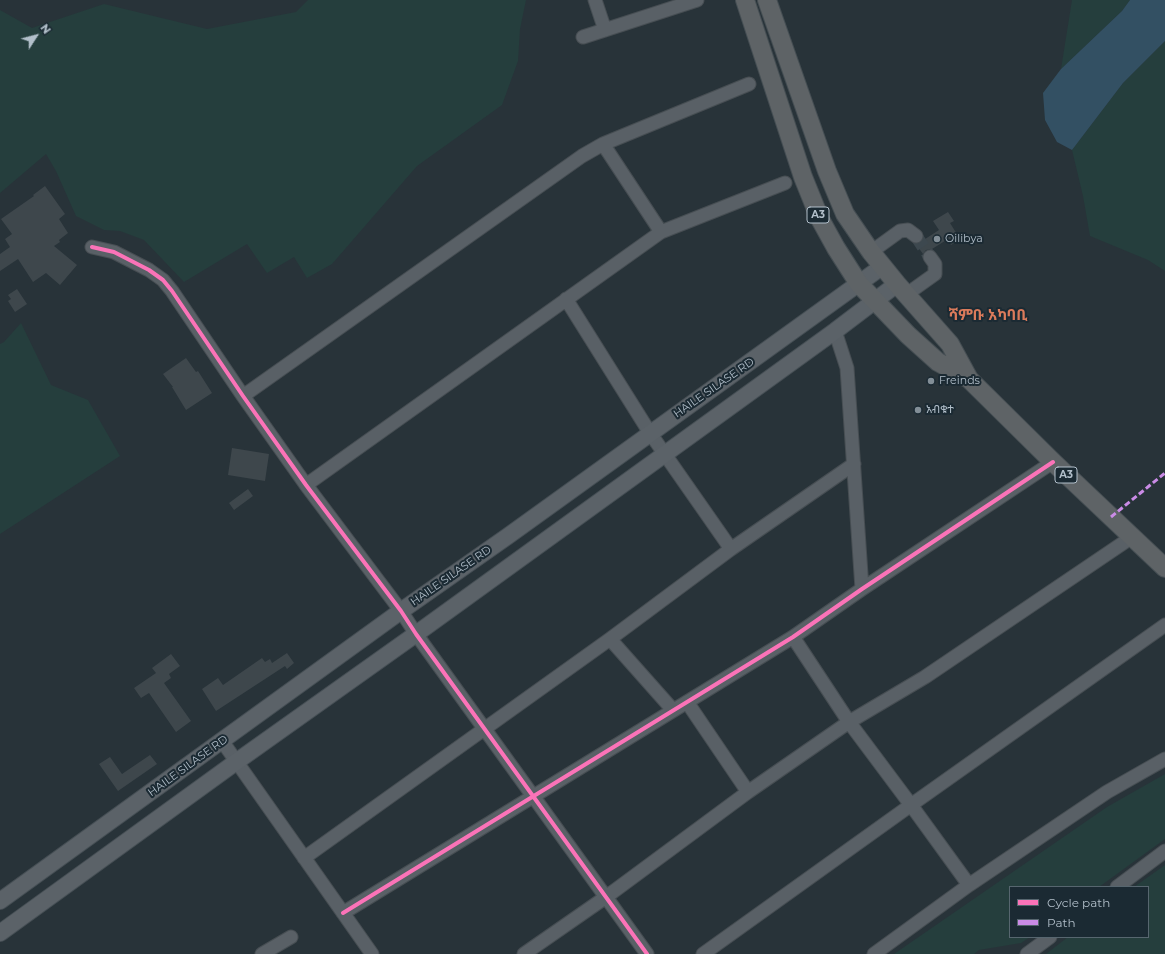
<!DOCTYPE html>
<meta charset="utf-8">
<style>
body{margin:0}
#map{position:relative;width:1165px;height:954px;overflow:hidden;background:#283339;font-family:Montserrat,sans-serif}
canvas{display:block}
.legend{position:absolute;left:1009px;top:886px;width:140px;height:52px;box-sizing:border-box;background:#1b2a33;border:1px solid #57666f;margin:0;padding:5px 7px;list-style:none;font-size:12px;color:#b2bfca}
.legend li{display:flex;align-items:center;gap:8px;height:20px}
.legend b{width:20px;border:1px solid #57666f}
.north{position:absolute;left:16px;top:16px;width:40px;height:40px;-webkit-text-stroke:3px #1b2a33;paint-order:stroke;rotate:54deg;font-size:11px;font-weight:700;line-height:16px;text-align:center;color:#b2bfca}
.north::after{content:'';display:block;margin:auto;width:14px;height:18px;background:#b2bfca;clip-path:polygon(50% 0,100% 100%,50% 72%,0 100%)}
</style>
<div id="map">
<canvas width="1165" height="954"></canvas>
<ul class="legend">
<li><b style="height:5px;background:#fb73b8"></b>Cycle path</li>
<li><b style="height:5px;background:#ca8be6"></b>Path</li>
</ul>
<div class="north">N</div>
</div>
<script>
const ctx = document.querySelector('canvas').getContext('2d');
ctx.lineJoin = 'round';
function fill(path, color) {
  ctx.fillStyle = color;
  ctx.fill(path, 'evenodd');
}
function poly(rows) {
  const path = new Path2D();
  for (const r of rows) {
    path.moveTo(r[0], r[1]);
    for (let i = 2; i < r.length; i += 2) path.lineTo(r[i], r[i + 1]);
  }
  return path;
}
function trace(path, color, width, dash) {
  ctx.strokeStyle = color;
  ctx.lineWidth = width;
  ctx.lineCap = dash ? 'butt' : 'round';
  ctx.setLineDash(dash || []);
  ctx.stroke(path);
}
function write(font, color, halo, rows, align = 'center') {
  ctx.font = font + ' Montserrat,"Noto Sans Ethiopic",sans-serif';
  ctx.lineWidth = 4;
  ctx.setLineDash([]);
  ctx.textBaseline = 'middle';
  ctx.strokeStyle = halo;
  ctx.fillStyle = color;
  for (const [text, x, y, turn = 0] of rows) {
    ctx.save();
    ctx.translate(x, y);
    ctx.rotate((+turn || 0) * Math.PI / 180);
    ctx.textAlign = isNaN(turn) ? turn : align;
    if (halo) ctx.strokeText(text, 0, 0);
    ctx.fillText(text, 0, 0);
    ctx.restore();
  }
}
fill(poly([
 [308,0,526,0,520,29,518,61,502,105,417,166,332,264,307,278,294,257,267,273,247,244,184,282,144,240,120,231,104,230,76,216,56,171,46,154,0,193,0,10,32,28,104,4,207,29,296,12],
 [1072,0,1130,0,1122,11,1061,69],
 [1165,41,1165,271,1148,260,1090,236,1083,196,1072,150,1123,83],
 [21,323,51,385,88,400,120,456,0,534,0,344,4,342],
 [1165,774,1165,839,1099,887,1010,887,1010,937,1030,937,1021,943,979,950,974,954,894,954,1107,807],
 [1165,865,1165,954,1046,954,1068,937,1148,937,1148,887,1134,887]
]), '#253e3d');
fill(poly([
 [1130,0,1165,0,1165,41,1123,83,1072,150,1057,142,1045,120,1043,93,1061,69,1122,11]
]), '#335063');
fill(poly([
 [45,186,65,214,59,219,68,233,59,240,60,242,54,246,77,265,60,285,46,273,33,282,18,259,0,271,0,254,10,247,5,239,12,234,1,219,34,196,33,195],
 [948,212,954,221,950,223,960,239,951,245,948,239,932,249,926,250,923,254,916,244,919,243,939,230,933,221],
 [17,289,27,304,15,312,8,301,11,299,8,295],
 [186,358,196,372,198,371,212,393,186,410,172,387,173,387,163,374],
 [232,448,269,454,265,481,228,475],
 [248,489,253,496,234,510,229,503],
 [287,653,294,663,287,669,285,666,216,711,202,689,218,678,223,685,262,658,265,662,270,659,272,663],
 [171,654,180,666,169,674,171,678,164,683,191,721,176,732,149,693,141,698,134,688,156,673,152,668],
 [150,755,157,764,118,791,99,764,110,757,122,774]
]), '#3e474c');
trace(poly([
 [916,236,930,257]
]), '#3d484f', 13, [13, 6]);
const minor = poly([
 [595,0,605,30],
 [583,37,697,0],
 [603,144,661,232],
 [92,247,114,252,149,270,163,280,172,291,243,396,306,485,401,611,416,634,647,954],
 [871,252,900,231,908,230,916,236],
 [907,294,935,274,935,264,930,257],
 [566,299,650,433,731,549],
 [835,331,847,368,862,589],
 [243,396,582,156,603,144,749,84],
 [306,485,661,232,785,183],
 [793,637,849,722,911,805,969,885],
 [610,639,673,710],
 [687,702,748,792],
 [222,741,372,954],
 [304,858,610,639,731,549,854,464],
 [1117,887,1165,851],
 [343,913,793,637,862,589,1053,462],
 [262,954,291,937],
 [524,954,606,897,748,792,849,722,925,677,1132,537],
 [703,954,911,805,1165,625],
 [874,954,969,885,1107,792,1165,759],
 [1027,954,1050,937]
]);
const major = poly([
 [0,901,401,611,508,536,883,266],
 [0,933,236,762,416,634,835,331,897,284]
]);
const highway = poly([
 [745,0,803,177,820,219,836,248,859,284,908,335,938,362,969,379],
 [767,0,827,171,845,214,871,252,897,284,950,344,969,379,1053,462,1165,568]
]);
trace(minor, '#474e53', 15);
trace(major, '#464f55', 18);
trace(highway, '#454e53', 20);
trace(minor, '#596066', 13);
trace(major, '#5b6268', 16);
trace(highway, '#5e6366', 18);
trace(poly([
 [1111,517,1165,473]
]), '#ca8be6', 3, [6, 3]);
trace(poly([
 [92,247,114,252,149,270,163,280,172,291,243,396,306,485,401,611,416,634,647,954],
 [343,913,793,637,862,589,1053,462]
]), '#fb73b8', 4);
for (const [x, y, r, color] of [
 [937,239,4,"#828e97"],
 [931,381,4,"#828e97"],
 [918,410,4,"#828e97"]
]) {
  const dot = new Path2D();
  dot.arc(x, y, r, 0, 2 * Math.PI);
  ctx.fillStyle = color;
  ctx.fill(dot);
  trace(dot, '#1b2a33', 1.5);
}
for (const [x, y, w] of [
 [818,215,22],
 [1066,475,22]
]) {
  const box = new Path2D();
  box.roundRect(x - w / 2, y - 8, w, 16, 3);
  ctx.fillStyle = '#1b2a33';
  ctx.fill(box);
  trace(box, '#b2bfca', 1);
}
write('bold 10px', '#b2bfca', null, [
 ["A3",818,215],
 ["A3",1066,475]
]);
write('11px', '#b2bfca', '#1b2a33', [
 ["Oilibya",945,239],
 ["Freinds",939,381],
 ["አብቁተ",926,410]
], 'left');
write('11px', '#b2bfca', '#1b2a33', [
 ["HAILE SILASE RD",714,388,-35],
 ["HAILE SILASE RD",451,576,-35],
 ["HAILE SILASE RD",188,766,-36]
]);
write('bold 15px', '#db7b5b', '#1b2a33', [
 ["ሻምቡ አካባቢ",988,316]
]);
</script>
